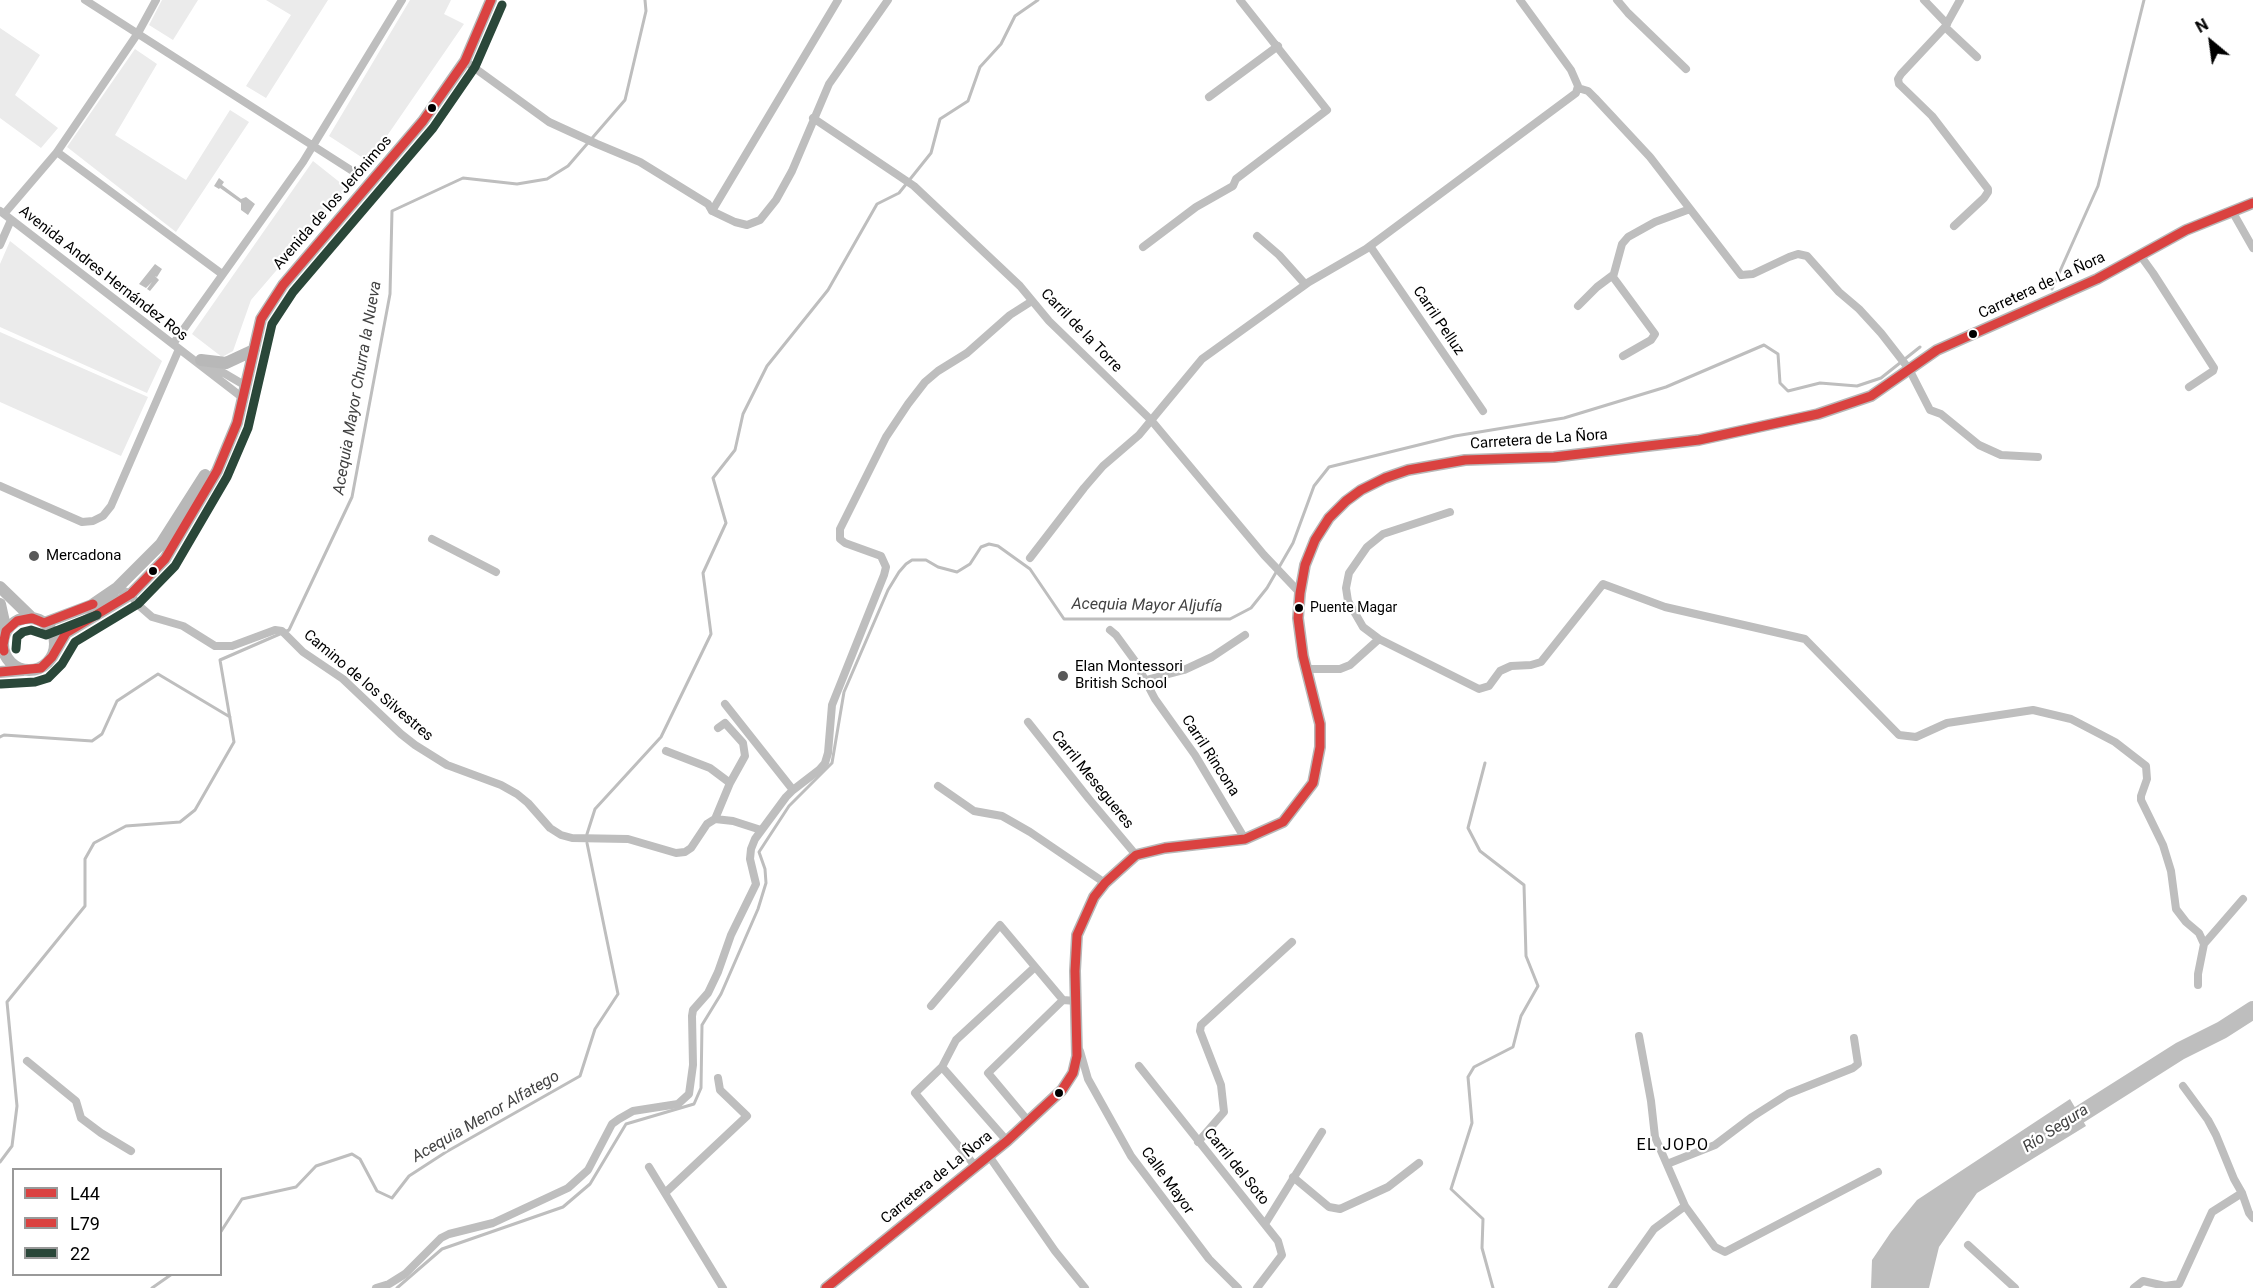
<!DOCTYPE html>
<meta charset="utf-8">
<style>
body{margin:0}
#map{position:relative;width:2253px;height:1288px;overflow:hidden;background:#fff;font-family:Roboto,sans-serif}
canvas{display:block}
.legend{position:absolute;left:12px;top:1168px;width:210px;height:108px;box-sizing:border-box;background:#fff;border:2px solid #999;margin:0;padding:8px 10px;list-style:none;font-size:18px;color:#000}
.legend li{display:flex;align-items:center;gap:12px;height:30px}
.legend b{width:30px;border:2px solid #999}
.north{position:absolute;left:2181px;top:12px;width:60px;height:60px;-webkit-text-stroke:4px #fff;paint-order:stroke;rotate:331deg;font-size:16px;font-weight:700;line-height:24px;text-align:center;color:#000}
.north::after{content:'';display:block;margin:auto;width:21px;height:27px;background:#000;clip-path:polygon(50% 0,100% 100%,50% 72%,0 100%)}
</style>
<div id="map">
<canvas width="2253" height="1288"></canvas>
<ul class="legend">
<li><b style="height:8px;background:#da4241"></b>L44</li>
<li><b style="height:8px;background:#da4240"></b>L79</li>
<li><b style="height:8px;background:#2a4739"></b>22</li>
</ul>
<div class="north">N</div>
</div>
<script>
const ctx = document.querySelector('canvas').getContext('2d');
ctx.lineJoin = 'round';
function fill(path, color) {
  ctx.fillStyle = color;
  ctx.fill(path, 'evenodd');
}
function poly(rows) {
  const path = new Path2D();
  for (const r of rows) {
    if (r.length === 3) {
      path.moveTo(r[0] + r[2], r[1]);
      path.arc(r[0], r[1], r[2], 0, 2 * Math.PI);
      continue;
    }
    path.moveTo(r[0], r[1]);
    for (let i = 2; i < r.length; i += 2) path.lineTo(r[i], r[i + 1]);
  }
  return path;
}
function trace(path, color, width, dash) {
  ctx.strokeStyle = color;
  ctx.lineWidth = width;
  ctx.lineCap = dash ? 'butt' : 'round';
  ctx.setLineDash(dash || []);
  ctx.stroke(path);
}
function write(font, color, halo, rows, align = 'center') {
  ctx.font = font + ' Roboto,sans-serif';
  ctx.lineWidth = 4.5;
  ctx.setLineDash([]);
  ctx.textBaseline = 'middle';
  ctx.strokeStyle = halo;
  ctx.fillStyle = color;
  for (const [text, x, y, turn = 0] of rows) {
    ctx.save();
    ctx.translate(x, y);
    ctx.rotate((+turn || 0) * Math.PI / 180);
    ctx.textAlign = isNaN(turn) ? turn : align;
    if (halo) ctx.strokeText(text, 0, 0);
    ctx.fillText(text, 0, 0);
    ctx.restore();
  }
}
fill(poly([
 [162,0,198,0,173,40,149,25],
 [266,0,328,0,266,98,246,86,291,15],
 [410,0,451,0,444,14,464,24,369,162,329,136],
 [0,28,40,55,15,95,58,128,41,148,0,118],
 [135,49,157,64,115,135,186,180,230,110,249,122,176,232,67,147],
 [313,161,347,188,251,300,233,351,222,357,192,334],
 [10,241,162,361,147,393,0,327,0,264],
 [0,332,148,397,121,456,0,402]
]), '#ebebeb');
fill(poly([
 [219,178,224,182,222,185,241,199,246,197,255,204,248,215,241,210,241,203,220,188,219,189,214,186],
 [155,264,162,269,157,277,155,276,159,280,150,291,147,289,152,282,146,288,139,284],
 [2070,1099,2086,1126,1977,1193,1939,1247,1929,1288,1871,1288,1872,1260,1891,1232,1917,1200]
]), '#bebebe');
trace(poly([
 [2052,289,2098,186,2144,0],
 [0,737,4,735,92,741,102,734,117,701,158,674,230,717],
 [1485,763,1468,828,1480,851,1524,885,1526,956,1538,986,1521,1016,1513,1047,1474,1067,1468,1077,1472,1123,1451,1189,1483,1219,1482,1248,1493,1288],
 [587,834,595,809,661,737,711,634,703,573,726,523,713,478,735,450,743,414,767,366,828,290,877,204,899,193,931,153,940,119,968,101,980,67,1001,44,1015,16,1038,0],
 [0,1162,12,1146,17,1106,7,1002,85,906,85,859,94,843,126,826,180,822,195,810,234,742,220,660,289,630,352,497,390,294,392,211,463,178,517,184,547,179,568,166,625,100,646,11,645,0],
 [220,1233,242,1199,296,1187,316,1166,352,1154,360,1159,377,1191,392,1198,409,1176,446,1152,580,1076,595,1029,618,994,587,843],
 [152,1288,172,1274],
 [397,1288,442,1249,563,1207,590,1184,626,1124,694,1104,701,1088,702,1025,721,994,758,909,766,883,765,869,759,852,789,806,832,763,844,692,888,590,899,572,906,564,912,560,926,560,938,567,957,572,970,564,981,547,989,544,998,546,1030,569,1064,619,1230,619,1251,608,1267,588,1293,543,1314,486,1329,467,1455,436,1564,418,1666,387,1764,345,1778,354,1780,383,1788,391,1820,383,1857,386,1881,378,1920,347]
]), '#bebebe', 3);
trace(poly([
 [2060,1127,2180,1051,2222,1030,2253,1010]
]), '#bebebe', 18);
trace(poly([
 [85,0,354,172],
 [1617,0,1628,13,1686,69],
 [1924,0,1947,24],
 [1945,27,1977,57],
 [465,61,549,122,597,144,640,162,708,204,712,211,735,222,747,225,760,220,776,200,792,171,829,84,888,0],
 [1578,88,1588,91,1595,98,1650,157,1741,275,1753,274,1789,257,1798,254,1807,256,1839,292,1859,309,1881,333,1909,369,1930,410,1941,414,1979,445,2001,455,2038,457],
 [1209,97,1278,46],
 [813,118,914,186,1020,286,1049,321,1151,420,1264,555,1300,593],
 [57,152,222,274],
 [0,211,243,398],
 [712,211,838,0],
 [2232,211,2253,248],
 [4,214,57,152,138,33,156,0],
 [1954,226,1984,198,1988,192,1988,189,1932,116,1899,84,1898,79,1901,74,1945,27,1960,0],
 [1257,236,1279,255,1305,284],
 [0,245,11,220],
 [1370,246,1483,411],
 [1143,247,1196,207,1233,186,1236,179,1327,110,1240,0],
 [2140,255,2153,273,2214,368,2213,371,2189,387],
 [1578,306,1597,287,1613,275],
 [173,344,303,162,402,0],
 [1623,356,1651,340,1655,334,1613,277,1622,244,1628,237,1655,222,1690,209],
 [205,362,246,386],
 [0,486,82,522,93,521,103,516,111,506,179,349],
 [432,539,496,572],
 [1030,558,1084,488,1103,466,1139,435,1202,359,1309,282,1366,249,1576,93,1578,86,1571,70,1520,0],
 [117,588,131,594,136,603,152,617,183,626,215,646,232,646,275,630,282,631,303,652,343,679,401,734,415,745,447,765,501,785,517,794,528,803,550,828,561,835,572,838,628,839,676,853,685,852,691,848,707,824,715,819,733,821,761,830],
 [1110,630,1116,635,1135,661,1155,699,1195,755,1245,839],
 [1379,639,1363,627,1348,601,1346,588,1349,573,1367,547,1383,534,1450,512],
 [1305,669,1340,669,1350,665,1379,639,1479,689,1489,686,1500,671,1511,666,1531,665,1541,662,1603,584,1665,607,1805,639,1899,735,1916,737,1947,723,2033,710,2071,719,2115,742,2146,766,2147,779,2141,796,2141,800,2163,845,2171,871,2176,909,2186,922,2199,933,2204,944],
 [1146,680,1184,670,1212,657,1245,635],
 [725,704,793,790],
 [1028,722,1089,799,1136,855],
 [718,728,725,723,743,743,745,756,730,783],
 [666,751,710,768,730,783,715,819],
 [938,786,974,811,1002,816,1030,832,1105,883],
 [2198,985,2198,974,2204,944,2243,899],
 [931,1006,1000,925,1063,1000,1076,1001],
 [1639,1036,1651,1101,1655,1137,1685,1206,1715,1247,1725,1252,1878,1172],
 [1080,1051,1088,1079,1131,1156,1209,1259,1238,1288],
 [27,1061,76,1101,81,1118,101,1133,131,1151],
 [1139,1066,1278,1241,1282,1255,1257,1288],
 [942,1067,1007,1141],
 [2183,1086,2208,1120,2216,1135,2234,1179,2242,1193,2249,1213,2253,1218],
 [1029,1122,988,1073,1063,1000],
 [1198,1142,1224,1112,1221,1085,1200,1031,1201,1025,1292,942],
 [989,1156,1055,1251,1085,1288],
 [1667,1164,1715,1145,1752,1117,1788,1094,1853,1068,1858,1064,1854,1038],
 [649,1167,723,1288],
 [976,1167,915,1093,942,1067,956,1040,1035,967],
 [1293,1177,1329,1207,1340,1209,1388,1187,1419,1163],
 [665,1193,747,1116,720,1090,718,1078],
 [1265,1224,1322,1132],
 [1968,1245,2015,1288],
 [376,1288,389,1284,405,1274,441,1238,449,1234,493,1223,568,1188,588,1170,612,1124,619,1119,633,1111,678,1104,689,1094,693,1065,692,1016,693,1010,708,993,718,972,731,935,756,884,750,859,751,849,755,839,786,797,793,790,819,770,825,763,828,753,832,705,884,575,886,567,881,556,845,543,840,539,840,529,886,437,908,404,925,382,938,371,967,353,1010,315,1032,301],
 [1612,1288,1654,1229,1685,1206],
 [2134,1288,2143,1281,2165,1286,2179,1284,2212,1212,2242,1193]
]), '#bebebe', 8);
trace(poly([
 [201,360,226,363,254,350],
 [0,587,32,618],
 [0,604,6,631],
 [29,644,26],
 [44,623,92,605,117,588,161,544,205,475],
 [52,657,66,633,131,594,165,559,217,471,237,423,261,319,283,285,423,121,465,61,491,0],
 [0,672,23,670],
 [826,1288,1007,1141,1062,1090,1073,1073,1077,1056,1075,971,1077,935,1094,897,1105,883,1136,855,1165,848,1245,839,1283,822,1313,783,1320,747,1320,724,1303,656,1298,618,1300,593,1305,565,1315,540,1329,518,1346,501,1361,490,1385,478,1408,470,1465,460,1554,457,1699,440,1818,414,1871,396,1937,350,2097,279,2186,230,2253,203]
]), '#b8b8b8', 12);
trace(poly([
 [4,651,3,645,6,631,17,621,32,618,44,623,93,604],
 [0,672,41,668,52,657,66,633,131,594,165,559,217,471,237,423,261,319,283,285,423,121,465,61,491,0]
]), '#da4241', 9);
trace(poly([
 [826,1288,1007,1141,1062,1090,1073,1073,1077,1056,1075,971,1077,935,1094,897,1105,883,1136,855,1165,848,1245,839,1283,822,1313,783,1320,747,1320,724,1303,656,1298,618,1300,593,1305,565,1315,540,1329,518,1346,501,1361,490,1385,478,1408,470,1465,460,1554,457,1699,440,1818,414,1871,396,1937,350,2097,279,2186,230,2253,203]
]), '#da4240', 9);
trace(poly([
 [16,649,17,637,23,632,31,630,46,635,97,615],
 [1,684,35,682,48,678,62,664,75,642,138,604,175,566,227,477,248,428,272,324,293,292,433,128,475,67,502,5]
]), '#2a4739', 9);
for (const [x, y, r, color] of [
 [432,108,5,"#000"],
 [1973,334,5,"#000"],
 [34,556,6,"#595959"],
 [153,571,5,"#000"],
 [1299,608,5,"#000"],
 [1063,676,6,"#595959"],
 [1059,1093,5,"#000"]
]) {
  const dot = new Path2D();
  dot.arc(x, y, r, 0, 2 * Math.PI);
  ctx.fillStyle = color;
  ctx.fill(dot);
  trace(dot, '#fff', 2);
}
write('14px', '#000', '#fff', [
 ["Puente Magar",1310,608]
], 'left');
write('15px', '#000', '#fff', [
 ["Avenida de los Jerónimos",333,203,-49],
 ["Avenida Andres Hernández Ros",103,274,38],
 ["Carretera de La Ñora",2042,286,-25],
 ["Carril Pelluz",1438,321,56],
 ["Carril de la Torre",1081,331,46],
 ["Carretera de La Ñora",1539,440,-4],
 ["Camino de los Silvestres",368,686,40],
 ["Carril Rincona",1210,756,57],
 ["Carril Mesegueres",1092,780,51],
 ["Carril del Soto",1236,1167,51],
 ["Carretera de La Ñora",937,1178,-39],
 ["Calle Mayor",1167,1181,54]
]);
write('15px', '#000', '#fff', [
 ["Mercadona",46,556],
 ["Elan Montessori",1075,667],
 ["British School",1075,684]
], 'left');
write('italic 16px', '#434343', '#fff', [
 ["Acequia Mayor Churra la Nueva",358,388,-80],
 ["Acequia Mayor Aljufía",1147,606,1],
 ["Acequia Menor Alfatego",486,1117,-30],
 ["Río Segura",2056,1129,-33]
]);
ctx.letterSpacing = '1.5px';
write('16px', '#000', '#fff', [
 ["EL JOPO",1673,1146]
]);
ctx.letterSpacing = '0px';
</script>
